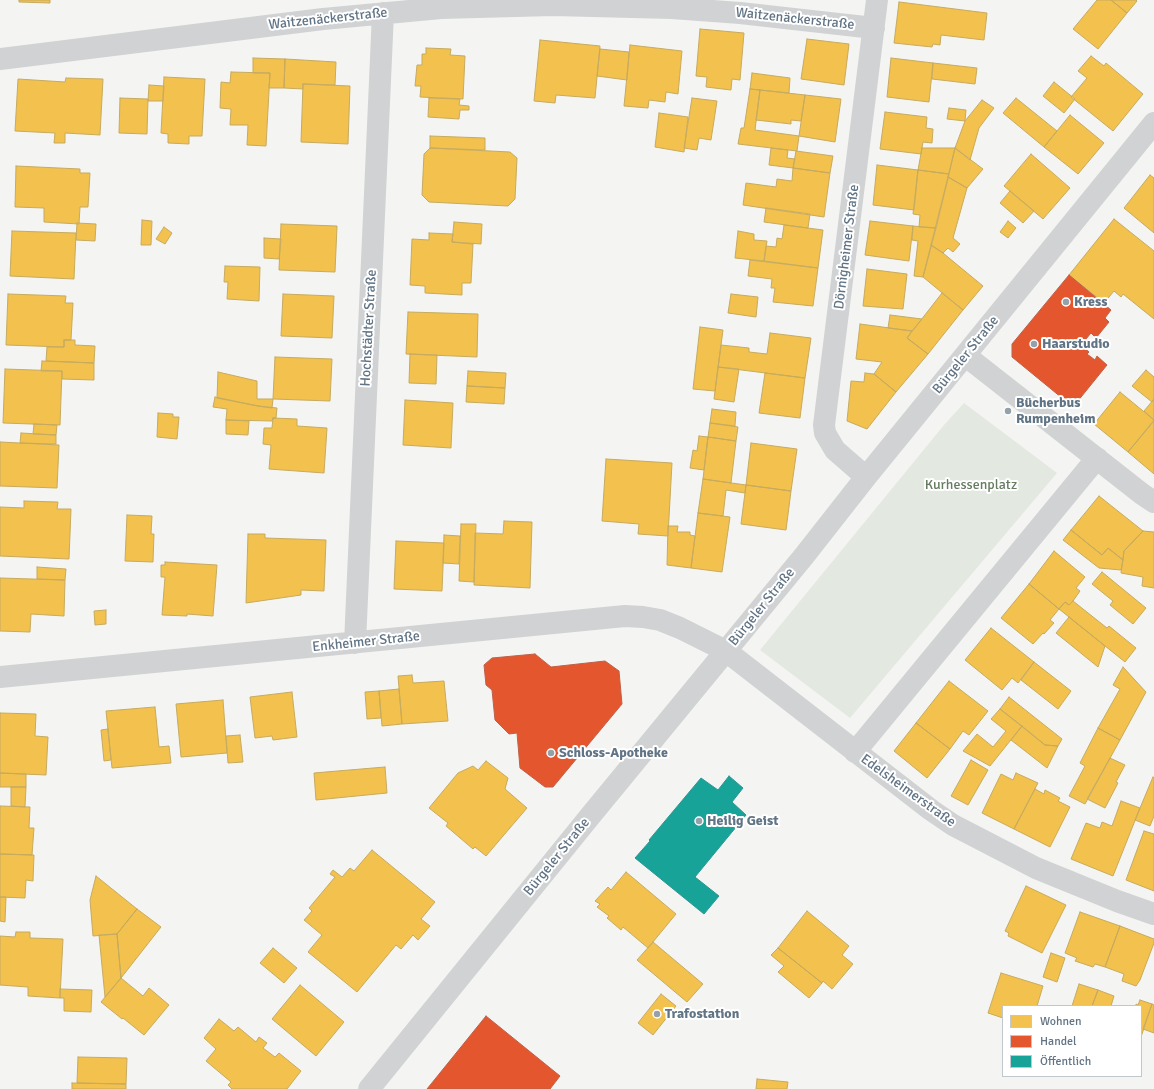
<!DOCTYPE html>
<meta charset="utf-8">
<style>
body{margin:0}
#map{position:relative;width:1154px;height:1089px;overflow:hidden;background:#f4f5f2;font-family:Signika,sans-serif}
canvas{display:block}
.legend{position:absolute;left:1002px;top:1005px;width:140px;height:72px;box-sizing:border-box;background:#fff;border:1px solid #c0c7ce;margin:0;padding:5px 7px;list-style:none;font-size:12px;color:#617485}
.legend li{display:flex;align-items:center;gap:8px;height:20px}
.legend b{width:20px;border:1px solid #c0c7ce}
</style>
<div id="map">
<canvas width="1154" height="1089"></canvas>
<ul class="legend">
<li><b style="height:11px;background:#f2c14e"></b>Wohnen</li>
<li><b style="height:11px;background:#e4572e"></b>Handel</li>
<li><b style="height:11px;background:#17a398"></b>Öffentlich</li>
</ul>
</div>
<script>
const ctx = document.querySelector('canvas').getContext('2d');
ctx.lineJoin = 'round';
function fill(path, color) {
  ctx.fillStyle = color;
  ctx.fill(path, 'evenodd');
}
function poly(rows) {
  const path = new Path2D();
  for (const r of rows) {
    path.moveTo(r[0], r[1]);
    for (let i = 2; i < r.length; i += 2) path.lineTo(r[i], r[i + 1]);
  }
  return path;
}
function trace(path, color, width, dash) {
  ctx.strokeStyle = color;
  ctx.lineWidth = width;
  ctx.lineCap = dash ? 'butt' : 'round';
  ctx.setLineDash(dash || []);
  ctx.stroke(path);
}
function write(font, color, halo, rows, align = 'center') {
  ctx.font = font + ' Signika,sans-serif';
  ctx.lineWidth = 4;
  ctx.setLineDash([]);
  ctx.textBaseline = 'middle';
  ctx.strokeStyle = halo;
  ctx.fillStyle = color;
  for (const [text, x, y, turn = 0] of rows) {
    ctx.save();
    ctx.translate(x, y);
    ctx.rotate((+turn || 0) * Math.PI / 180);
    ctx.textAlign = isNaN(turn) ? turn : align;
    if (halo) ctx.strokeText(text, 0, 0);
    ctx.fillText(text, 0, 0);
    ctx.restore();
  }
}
fill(poly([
 [964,403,1057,473,850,718,760,650,944,425]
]), '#e3e8e0');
const homes = poly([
 [19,0,50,0,50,3,19,2,19,0],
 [1097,0,1111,0,1127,13,1098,49,1073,29,1097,0],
 [1111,0,1136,0,1137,1,1127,13,1111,0],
 [899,2,987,13,984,40,941,35,940,45,933,44,932,47,894,43,899,2],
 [700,29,744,33,740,80,732,79,731,90,706,87,707,77,696,76,700,29],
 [807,39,849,44,844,85,801,79,807,39],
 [540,40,600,46,595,98,556,95,555,103,534,101,540,40],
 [630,45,682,51,678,94,666,92,665,102,649,100,648,108,624,106,630,45],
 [426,48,451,49,450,55,465,56,463,99,420,97,421,86,415,86,417,65,422,65,422,54,426,54,426,48],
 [600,49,629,52,627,80,597,76,600,49],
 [1091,56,1104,66,1106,63,1143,94,1113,131,1071,97,1087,78,1078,71,1091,56],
 [253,58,285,59,284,88,269,88,270,73,253,73,253,58],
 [891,58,933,63,929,102,887,97,891,58],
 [285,59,336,62,335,85,303,84,303,89,284,88,285,59],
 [933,63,977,68,975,84,932,79,933,63],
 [231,72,270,73,266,146,247,145,248,125,230,125,231,109,220,108,221,82,230,83,231,72],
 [752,73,790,78,789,93,750,89,752,73],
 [164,77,205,79,202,136,189,136,189,144,168,143,168,134,161,133,164,77],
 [66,78,103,79,100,135,65,133,65,143,54,143,55,133,15,131,18,79,65,82,66,78],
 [1054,82,1075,99,1064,113,1043,96,1054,82],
 [303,84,350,86,348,144,301,142,303,84],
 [149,85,164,86,163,101,148,101,149,85],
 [750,89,760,90,755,130,799,136,797,151,738,144,741,128,744,128,750,89],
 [760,90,805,95,801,121,791,120,791,124,756,120,760,90],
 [805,95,841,99,835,142,799,136,805,95],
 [120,98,148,99,147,134,119,133,120,98],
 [429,98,460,99,459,105,469,106,469,110,460,110,459,119,428,117,429,98],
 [692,98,717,101,711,140,699,138,697,150,684,148,692,98],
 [1016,98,1057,131,1044,147,1003,113,1016,98],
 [982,100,994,108,979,128,970,160,955,148,965,121,982,100],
 [949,108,966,110,965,121,947,119,949,108],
 [885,112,927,117,926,128,933,129,932,143,923,142,921,154,880,149,885,112],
 [659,113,688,117,684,152,655,147,659,113],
 [1070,115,1104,143,1078,174,1044,147,1070,115],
 [430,136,485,138,485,150,430,148,430,136],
 [430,148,510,152,517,158,515,199,508,206,429,202,422,195,424,154,430,148],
 [771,148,788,150,787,158,795,159,793,168,769,165,771,148],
 [922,148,955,148,949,174,918,170,922,148],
 [955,148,983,169,967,188,948,177,955,148],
 [796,151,833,156,830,173,793,168,796,151],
 [1031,154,1070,188,1043,219,1004,186,1031,154],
 [877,165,918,170,914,210,873,205,877,165],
 [16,166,80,169,80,173,90,173,88,207,80,207,79,224,44,222,44,208,15,207,16,166],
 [793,168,830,173,824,217,743,205,746,183,776,187,777,179,792,181,793,168],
 [918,170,949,174,936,228,919,227,920,215,913,214,918,170],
 [1150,175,1154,178,1154,233,1124,208,1150,175],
 [948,177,967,188,953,238,960,244,953,252,948,248,943,253,931,245,948,177],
 [1010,191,1034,211,1023,223,1000,203,1010,191],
 [766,208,810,214,808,228,764,222,766,208],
 [1114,219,1154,251,1154,319,1123,294,1121,297,1114,291,1104,303,1069,275,1114,219],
 [142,220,152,221,151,245,141,245,142,220],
 [870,221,913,226,909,261,865,255,870,221],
 [1008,221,1016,228,1008,238,1000,232,1008,221],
 [454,222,482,224,481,244,452,242,454,222],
 [77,223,96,224,95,241,76,240,77,223],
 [281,224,337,226,335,272,279,270,281,224],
 [784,225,823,230,818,268,764,261,766,246,776,247,777,238,782,239,784,225],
 [913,226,936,228,923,277,914,276,918,241,912,240,913,226],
 [164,227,172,233,165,244,156,239,164,227],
 [12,231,76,233,74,279,10,276,12,231],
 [738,231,754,234,754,240,767,241,764,261,735,258,738,231],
 [429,233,453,234,452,242,473,244,471,283,462,283,462,295,425,293,425,286,410,285,412,239,429,240,429,233],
 [264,238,281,239,279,259,264,258,264,238],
 [931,245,943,253,983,286,963,310,923,277,931,245],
 [750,260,818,268,813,306,773,302,775,288,771,288,772,279,748,276,750,260],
 [225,266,260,267,259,301,227,299,228,282,224,282,225,266],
 [867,269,907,274,903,309,863,306,867,269],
 [942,293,963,310,928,354,907,338,942,293],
 [8,294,66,296,65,303,73,303,71,340,64,340,64,347,6,345,8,294],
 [283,294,334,296,332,338,281,336,283,294],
 [731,294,758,297,756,317,728,313,731,294],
 [408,312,478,314,477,357,406,354,408,312],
 [890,315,922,319,912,331,888,328,890,315],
 [860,324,912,331,907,338,928,354,896,392,874,374,882,362,856,359,860,324],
 [700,327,723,330,715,391,693,389,700,327],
 [770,333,811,338,805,378,718,367,721,345,749,348,749,352,767,354,770,333],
 [64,340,75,340,75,345,95,346,94,363,46,361,47,347,64,347,64,340],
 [410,354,437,355,436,384,409,383,410,354],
 [275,357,332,359,330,401,273,399,275,357],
 [42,361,94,363,94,380,62,379,62,371,41,371,42,361],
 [718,367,739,369,734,402,714,399,718,367],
 [5,369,62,371,60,425,3,423,5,369],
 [1146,370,1154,377,1154,399,1152,402,1132,386,1146,370],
 [468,371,506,373,505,388,467,386,468,371],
 [218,372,257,381,257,399,273,399,272,408,258,406,217,398,218,372],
 [765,373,805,378,800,418,759,413,765,373],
 [865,373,874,374,896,392,867,429,847,421,851,381,864,382,865,373],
 [467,386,505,388,504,404,466,402,467,386],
 [1120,392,1154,420,1128,452,1094,424,1120,392],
 [215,397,258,406,277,408,276,418,273,418,272,421,226,420,227,409,213,407,215,397],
 [1154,399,1154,420,1144,411,1154,399],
 [405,400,453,403,451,448,403,445,405,400],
 [712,409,736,412,735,426,710,423,712,409],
 [158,413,173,414,173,417,179,417,177,439,157,437,158,413],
 [273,418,297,419,297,426,327,428,324,473,269,469,271,445,263,444,264,428,272,428,273,418],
 [226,420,249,421,248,435,226,434,226,420],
 [1154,421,1154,474,1128,452,1154,421],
 [710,423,738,427,736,441,708,437,710,423],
 [34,424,57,425,56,435,33,434,34,424],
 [21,433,56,435,56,444,20,443,21,433],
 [699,436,708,437,704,470,690,468,693,450,697,451,699,436],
 [708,437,736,441,731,483,703,479,708,437],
 [0,442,59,445,57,488,0,486,0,442],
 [751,443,797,449,791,491,746,485,751,443],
 [606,459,672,463,668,536,638,534,639,524,602,521,606,459],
 [703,479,746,485,745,493,726,490,723,516,698,513,703,479],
 [746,485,791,491,786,530,741,524,746,485],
 [1099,496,1143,531,1124,551,1123,560,1108,548,1102,555,1071,530,1099,496],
 [24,501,58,502,57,509,71,509,69,559,0,556,0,507,24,508,24,501],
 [698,513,730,517,722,572,691,568,698,513],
 [127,515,152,516,151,534,154,534,153,562,125,561,127,515],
 [504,521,532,522,530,588,474,585,475,533,503,534,504,521],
 [461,524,476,524,474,582,459,581,461,524],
 [668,526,678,526,677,532,690,532,690,535,695,536,691,568,667,565,668,526],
 [1071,530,1102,555,1108,548,1123,560,1121,570,1099,568,1063,540,1071,530],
 [1143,531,1154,532,1154,588,1142,586,1143,577,1121,573,1124,551,1143,531],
 [248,534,265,534,265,538,326,540,324,591,301,590,301,595,246,603,248,534],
 [444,535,460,536,459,564,443,563,444,535],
 [396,541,444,543,442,591,394,589,396,541],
 [1054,551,1085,577,1076,588,1080,591,1073,601,1069,605,1065,602,1059,609,1029,584,1054,551],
 [165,562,217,565,213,616,187,614,187,616,162,615,165,577,161,577,161,565,165,565,165,562],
 [37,567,66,569,65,580,37,579,37,567],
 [1102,572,1146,608,1133,624,1110,605,1113,601,1092,584,1102,572],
 [0,578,65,580,64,616,31,614,30,632,0,631,0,578],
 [1029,584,1059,609,1050,620,1054,623,1044,634,1043,633,1033,644,1001,618,1029,584],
 [1073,601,1107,628,1109,626,1136,648,1125,662,1059,609,1065,602,1069,605,1073,601],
 [106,610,106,624,95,625,94,611,106,610],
 [1069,617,1105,646,1098,667,1056,633,1069,617],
 [991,628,1034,662,1018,683,1012,678,1002,690,965,660,991,628],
 [1034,662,1071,691,1058,709,1021,680,1034,662],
 [1123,667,1146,692,1120,740,1098,728,1120,689,1113,685,1123,667],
 [412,675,413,683,444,681,448,721,402,724,398,676,412,675],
 [949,681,988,711,969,735,963,731,950,749,916,723,949,681],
 [399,689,402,724,382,726,379,691,399,689],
 [379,691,381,718,367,719,365,692,379,691],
 [292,692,297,737,273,740,272,736,255,738,250,697,292,692],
 [1009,697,1062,739,1058,746,1045,745,1000,709,1009,697],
 [223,700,227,753,181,757,176,704,223,700],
 [155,707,159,747,169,746,171,763,112,768,106,711,155,707],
 [1000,709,1022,726,990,766,963,751,977,734,993,747,1006,731,991,719,1000,709],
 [0,713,36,714,35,736,48,737,46,775,0,773,0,713],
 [916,723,950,749,927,778,894,751,916,723],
 [1022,726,1045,745,1058,746,1047,768,1011,740,1022,726],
 [1098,728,1120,740,1085,804,1069,796,1085,766,1080,763,1098,728],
 [108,729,111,760,104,761,101,730,108,729],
 [240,735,243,762,228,763,226,736,240,735],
 [1110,758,1125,765,1116,782,1118,783,1105,808,1087,799,1110,758],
 [971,760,988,770,968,805,951,796,971,760],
 [486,761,508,778,505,789,527,808,486,856,475,847,473,849,446,826,448,823,429,808,458,773,473,766,478,770,486,761],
 [385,767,387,793,316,800,314,773,385,767],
 [0,773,26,774,26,787,0,787,0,773],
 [1016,773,1038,783,1014,829,982,813,1001,774,1013,780,1016,773],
 [1153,777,1154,778,1154,816,1150,826,1135,820,1153,777],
 [11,787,26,787,25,807,11,806,11,787],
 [1035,789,1044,794,1045,790,1060,798,1058,801,1070,807,1050,847,1014,829,1035,789],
 [1121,801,1140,808,1113,876,1071,859,1086,823,1100,828,1102,822,1112,826,1121,801],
 [0,806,30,807,29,828,34,828,32,855,0,854,0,806],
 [1144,831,1154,834,1154,891,1126,880,1144,831],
 [372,850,435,902,421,919,430,926,418,940,413,935,401,949,396,945,357,992,308,952,322,935,304,920,312,911,309,908,335,877,330,874,333,870,342,877,350,868,354,871,372,850],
 [0,854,34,855,33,881,26,880,25,898,0,897,0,854],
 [626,872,676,914,648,948,623,927,621,930,607,918,609,916,597,907,600,904,595,901,608,887,611,890,626,872],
 [96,876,137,909,117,934,93,936,90,900,96,876],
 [1026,886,1066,905,1042,953,1008,936,1009,933,1005,931,1026,886],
 [0,897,6,897,5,922,0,921,0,897],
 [137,909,161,927,121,978,117,934,137,909],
 [807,911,849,946,842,955,853,964,832,989,823,981,822,983,778,948,807,911],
 [1080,912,1120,926,1105,967,1095,964,1093,967,1075,961,1077,958,1065,953,1080,912],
 [1120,926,1154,939,1154,943,1140,980,1136,986,1122,981,1124,974,1105,967,1120,926],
 [16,932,30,932,30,938,63,939,60,998,28,996,28,987,0,985,0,936,15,937,16,932],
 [117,934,121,978,105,997,99,935,117,934],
 [653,942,703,984,687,1002,637,960,653,942],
 [273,948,297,968,284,983,260,963,273,948],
 [778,948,822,983,809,998,778,972,784,966,771,955,778,948],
 [1051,953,1065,958,1057,982,1043,977,1051,953],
 [1001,973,1043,986,1037,1006,1003,1006,1003,1018,988,1013,1001,973],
 [121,978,143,996,149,988,169,1005,144,1035,123,1018,122,1019,101,1002,121,978],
 [1079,984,1098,990,1092,1006,1072,1006,1079,984],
 [300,985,344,1022,316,1056,272,1019,300,985],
 [60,989,92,990,91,1012,64,1011,64,998,60,998,60,989],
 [1098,990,1114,996,1111,1006,1113,1006,1092,1006,1098,990],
 [661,994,676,1006,653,1035,638,1023,661,994],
 [1140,1000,1152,1004,1141,1037,1141,1006,1136,1006,1136,1004,1138,1005,1140,1000],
 [1152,1004,1154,1005,1154,1033,1143,1029,1152,1004],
 [219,1019,234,1031,238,1027,256,1042,259,1037,267,1043,263,1048,275,1057,279,1053,301,1071,287,1089,232,1089,228,1085,231,1082,206,1061,216,1049,204,1038,219,1019],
 [78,1057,127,1058,126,1084,77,1083,78,1057],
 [757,1079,788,1082,787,1089,756,1089,757,1079],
 [72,1083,126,1084,126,1089,72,1089,72,1083]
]);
fill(homes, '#f2c14e');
trace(homes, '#c6aa5e', 1);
const shops = poly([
 [1069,275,1111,310,1105,318,1109,322,1096,338,1091,333,1081,345,1089,352,1087,354,1095,360,1097,356,1107,365,1073,407,1012,357,1012,344,1069,275],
 [535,654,551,667,605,661,619,671,622,704,553,787,545,787,520,768,517,733,509,734,495,720,492,690,486,685,484,665,492,658,535,654],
 [486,1016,560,1076,550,1089,427,1089,486,1016]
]);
fill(shops, '#e4572e');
trace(shops, '#bd6048', 1);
const public = poly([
 [729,776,743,788,732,802,746,815,695,877,719,896,704,914,635,858,650,841,649,840,701,778,718,790,729,776]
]);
fill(public, '#17a398');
trace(public, '#2d9592', 1);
trace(poly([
 [0,59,323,19,441,8,553,5,672,8,740,13,874,28],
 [966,356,1142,494,1154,502],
 [866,477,835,450,825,433,824,425,877,0],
 [355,643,383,13],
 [0,677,625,616,643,617,660,620,680,628,726,651,931,810,953,825,1036,868,1117,901,1154,914],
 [855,752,1097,458],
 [369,1089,591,815,804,556,866,477,1154,123]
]), '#d1d2d3', 22);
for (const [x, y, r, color] of [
 [1066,302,4,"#94a1ab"],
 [1034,344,4,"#94a1ab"],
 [1008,411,4,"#94a1ab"],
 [551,753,4,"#94a1ab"],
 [699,821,4,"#94a1ab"],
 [657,1014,4,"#94a1ab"]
]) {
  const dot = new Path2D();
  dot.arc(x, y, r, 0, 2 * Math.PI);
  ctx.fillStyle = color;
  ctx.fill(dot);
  trace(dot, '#fff', 1.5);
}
write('14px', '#617485', '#fff', [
 ["Waitzenäckerstraße",328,19,-6],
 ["Waitzenäckerstraße",795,19,6],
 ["Dörnigheimer Straße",847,247,-83],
 ["Hochstädter Straße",369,328,-87],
 ["Bürgeler Straße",966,355,-51],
 ["Bürgeler Straße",762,607,-51],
 ["Enkheimer Straße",366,642,-6],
 ["Edelsheimerstraße",908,791,36],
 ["Bürgeler Straße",557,857,-51]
]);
write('bold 14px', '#617485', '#fff', [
 ["Kress",1074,302],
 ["Haarstudio",1042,344],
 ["Bücherbus",1016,403],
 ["Rumpenheim",1016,419],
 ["Schloss-Apotheke",559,753],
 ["Heilig Geist",707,821],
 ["Trafostation",665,1014]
], 'left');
write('14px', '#657c60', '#fff', [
 ["Kurhessenplatz",971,485]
]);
</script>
